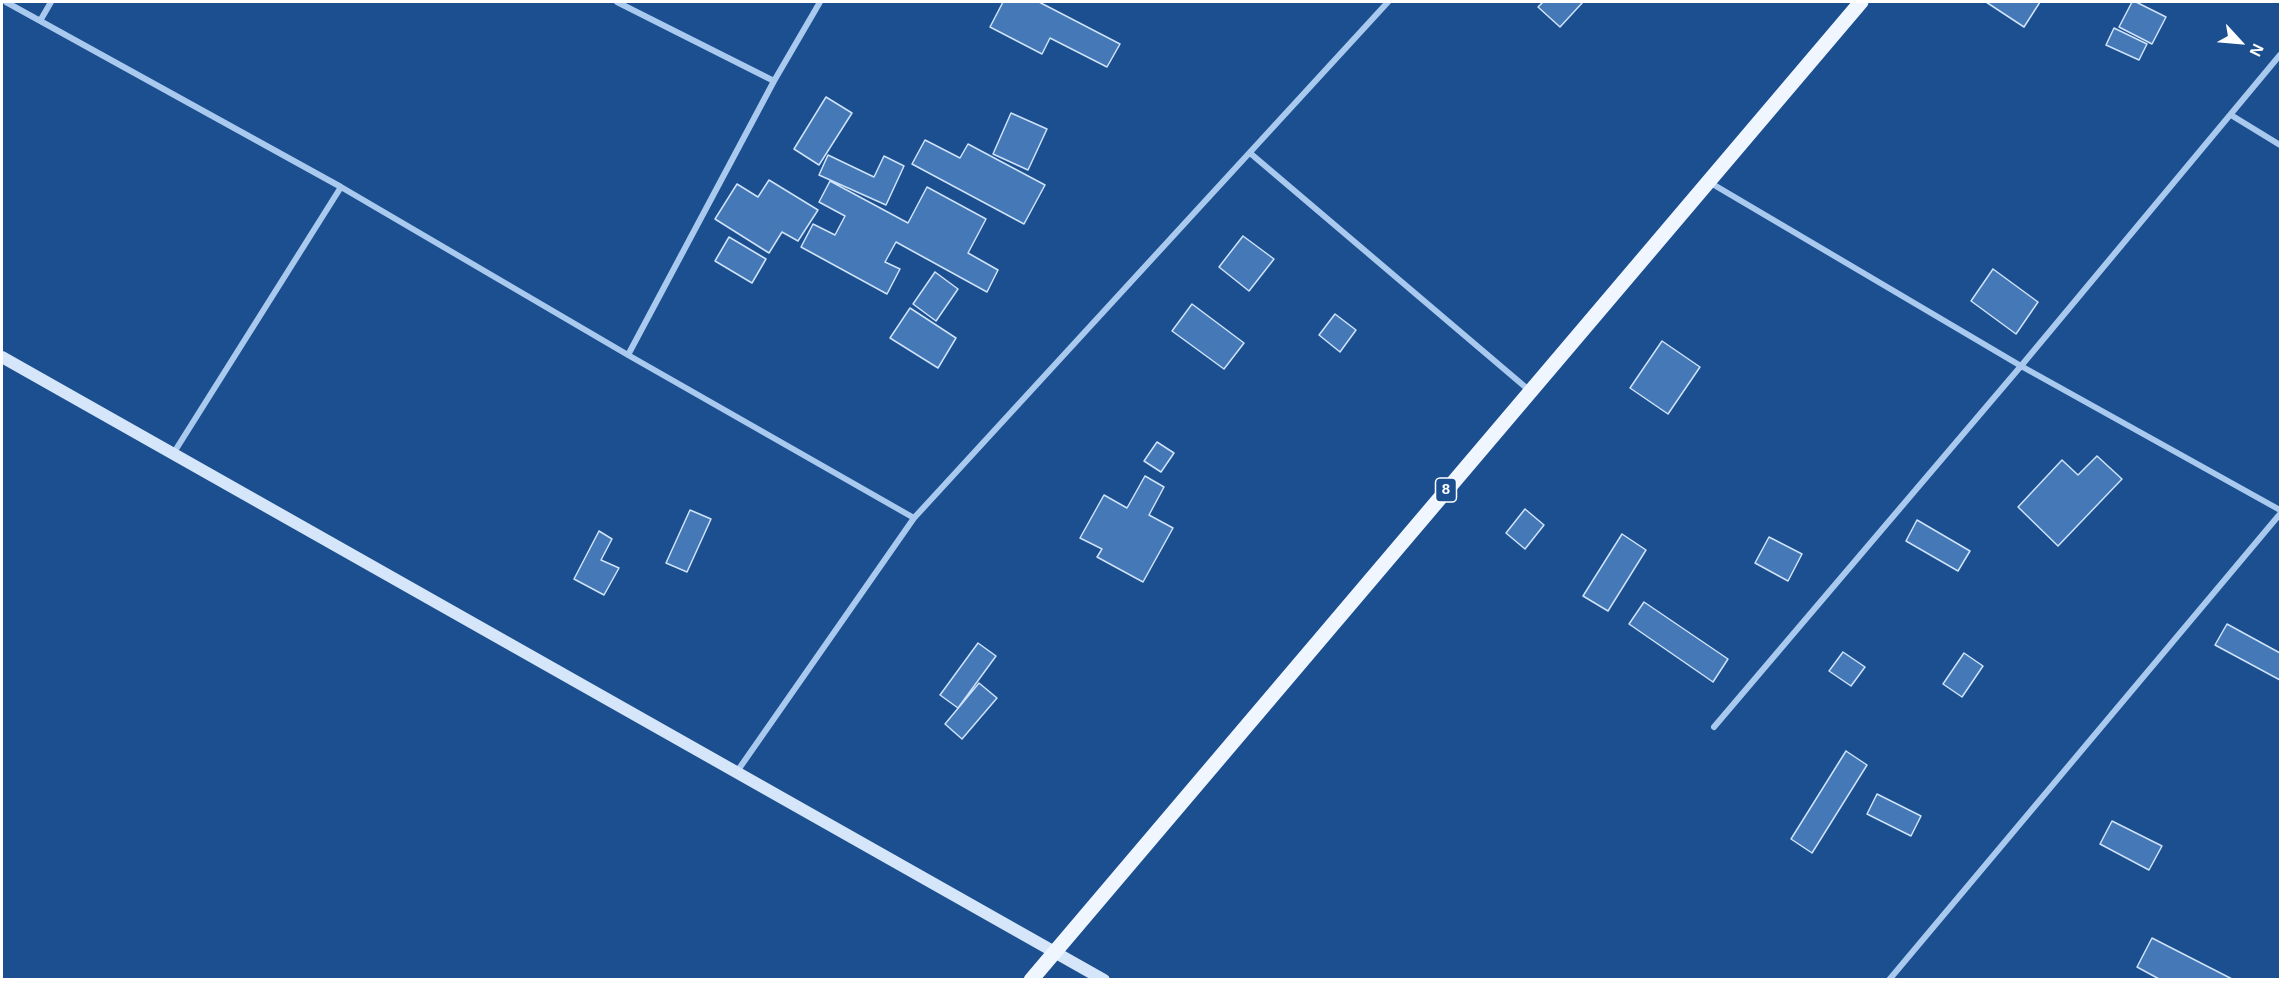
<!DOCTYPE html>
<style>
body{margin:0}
#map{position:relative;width:2282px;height:981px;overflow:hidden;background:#1b4f8f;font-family:Helvetica,sans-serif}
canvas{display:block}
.frame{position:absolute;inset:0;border:3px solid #fff;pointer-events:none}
.north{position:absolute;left:2210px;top:12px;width:60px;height:60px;-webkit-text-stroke:4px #1b4f8f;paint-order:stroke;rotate:116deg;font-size:16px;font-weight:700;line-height:24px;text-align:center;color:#fff}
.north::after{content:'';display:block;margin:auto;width:21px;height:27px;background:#fff;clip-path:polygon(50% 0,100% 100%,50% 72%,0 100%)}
</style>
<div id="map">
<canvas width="2282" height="981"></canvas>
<div class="frame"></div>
<div class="north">N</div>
</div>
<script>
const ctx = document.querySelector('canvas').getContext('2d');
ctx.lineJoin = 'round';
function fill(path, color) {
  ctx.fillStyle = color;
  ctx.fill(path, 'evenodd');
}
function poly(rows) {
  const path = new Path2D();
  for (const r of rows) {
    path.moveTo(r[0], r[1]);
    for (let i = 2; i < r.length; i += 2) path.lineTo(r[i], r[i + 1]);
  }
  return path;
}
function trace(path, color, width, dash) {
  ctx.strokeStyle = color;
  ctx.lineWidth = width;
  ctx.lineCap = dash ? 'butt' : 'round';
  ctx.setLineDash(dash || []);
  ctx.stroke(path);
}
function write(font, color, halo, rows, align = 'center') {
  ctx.font = font + ' Helvetica,sans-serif';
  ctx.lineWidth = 4.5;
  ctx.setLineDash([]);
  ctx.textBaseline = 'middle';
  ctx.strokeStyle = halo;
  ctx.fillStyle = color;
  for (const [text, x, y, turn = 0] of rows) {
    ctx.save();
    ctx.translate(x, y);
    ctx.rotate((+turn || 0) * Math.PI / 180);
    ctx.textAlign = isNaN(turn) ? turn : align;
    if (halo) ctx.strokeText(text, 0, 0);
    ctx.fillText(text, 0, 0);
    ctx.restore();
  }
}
const building = poly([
 [1003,2,1039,2,1120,44,1107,67,1050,38,1042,54,990,27,1003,2],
 [1543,2,1583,2,1560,27,1538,7,1543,2],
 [1986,2,2040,2,2024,27,1986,2],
 [2132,2,2136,2,2166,17,2152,44,2119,27,2132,2],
 [2114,28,2147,44,2139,60,2106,45,2114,28],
 [826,97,852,113,819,165,794,149,826,97],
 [1011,113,1047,129,1028,170,993,154,1011,113],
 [925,140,960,158,968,144,1045,185,1024,224,912,164,925,140],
 [828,155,874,177,884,156,904,166,886,205,819,175,828,155],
 [769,180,818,210,798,241,782,232,769,253,715,219,737,184,758,197,769,180],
 [830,181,908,223,927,187,986,219,968,253,998,270,987,292,896,242,885,262,900,269,887,294,801,247,813,224,835,235,845,216,819,202,830,181],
 [1243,236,1274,259,1249,291,1219,267,1243,236],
 [729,237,766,259,752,283,715,261,729,237],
 [1993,269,2038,302,2016,334,1971,301,1993,269],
 [935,272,958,289,936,321,913,304,935,272],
 [1192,304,1244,343,1224,369,1172,331,1192,304],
 [910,308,956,338,938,368,890,338,910,308],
 [1335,314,1356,330,1340,352,1319,335,1335,314],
 [1662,341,1700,367,1668,414,1630,388,1662,341],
 [1157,442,1174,453,1161,472,1144,461,1157,442],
 [2097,456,2122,479,2058,546,2018,507,2062,460,2078,475,2097,456],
 [1145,476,1164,487,1149,515,1173,528,1143,582,1097,557,1102,549,1080,538,1104,495,1127,508,1145,476],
 [1525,509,1544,525,1525,549,1506,533,1525,509],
 [690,510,711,519,687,572,666,563,690,510],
 [1917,520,1970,551,1958,571,1906,541,1917,520],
 [599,531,612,539,601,560,619,568,604,595,574,579,599,531],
 [1622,534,1646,550,1608,611,1583,596,1622,534],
 [1769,537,1802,554,1788,581,1755,563,1769,537],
 [1644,602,1728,659,1713,682,1629,624,1644,602],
 [2227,624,2280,653,2280,680,2215,645,2227,624],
 [978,643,996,656,958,708,940,695,978,643],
 [1843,652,1865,667,1851,686,1829,671,1843,652],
 [1964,653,1983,666,1962,697,1943,684,1964,653],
 [979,683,997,698,962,739,945,724,979,683],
 [1846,751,1867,765,1812,853,1791,839,1846,751],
 [1877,794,1921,816,1911,836,1867,814,1877,794],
 [2112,821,2162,846,2149,870,2100,844,2112,821],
 [2152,938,2234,980,2161,980,2137,967,2152,938]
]);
fill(building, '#4478b7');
trace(building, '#cfe3fa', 1.5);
trace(poly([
 [6,2,341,187,628,355,914,518],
 [617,2,774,81],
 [40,21,51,2],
 [2231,115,2280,145],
 [1250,153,1530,391],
 [1709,182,2021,366,2280,510],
 [628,355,774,81,820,2],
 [173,454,341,187],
 [1714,727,2021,366,2280,55],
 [736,773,914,518,1388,2],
 [1889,980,2280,514]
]), '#a9c9ee', 6);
trace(poly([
 [2,357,1104,980]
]), '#d6e6fa', 12);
trace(poly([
 [1031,980,1861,2]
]), '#f0f6ff', 15);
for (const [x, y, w] of [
 [1446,490,21]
]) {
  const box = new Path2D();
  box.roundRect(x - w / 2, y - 12, w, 24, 4.5);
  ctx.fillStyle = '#1b4f8f';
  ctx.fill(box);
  trace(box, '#fff', 1.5);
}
write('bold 15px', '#fff', null, [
 ["8",1446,490]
]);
</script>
